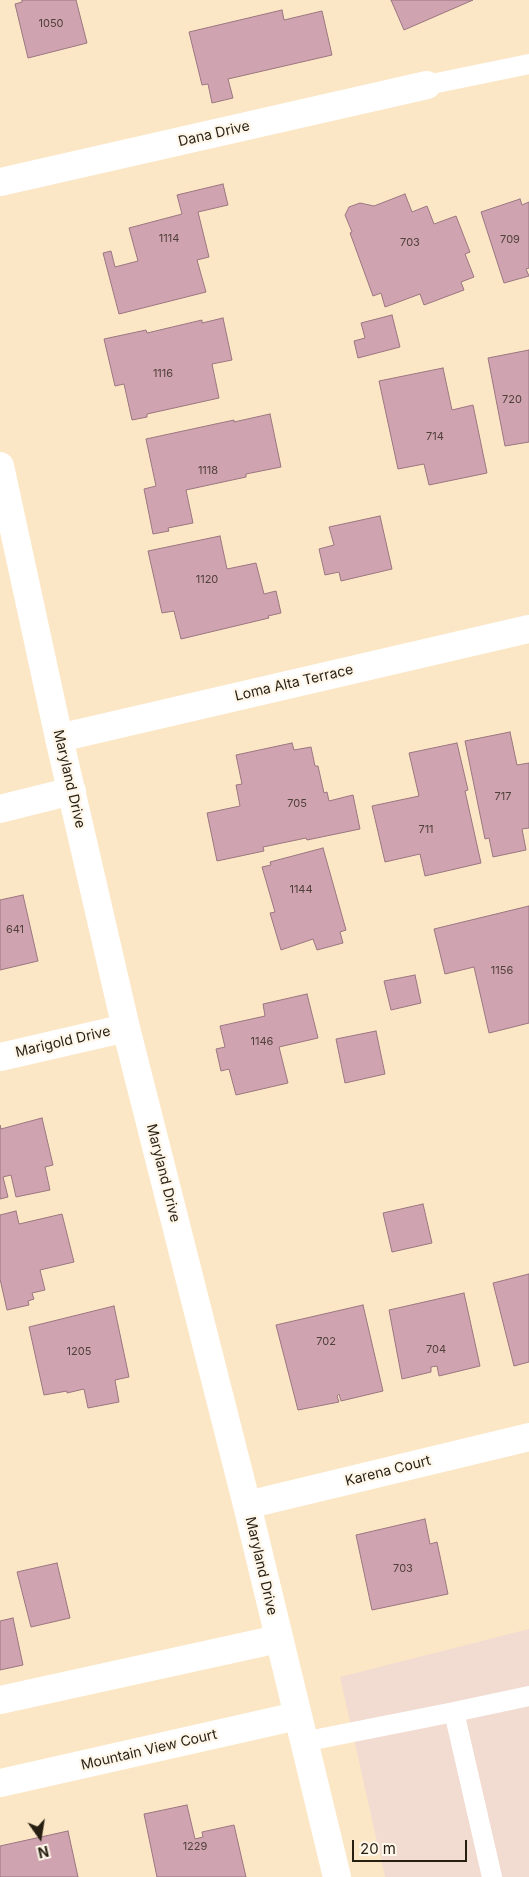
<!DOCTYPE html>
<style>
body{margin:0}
#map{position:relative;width:529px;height:1877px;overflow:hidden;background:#fbe7c6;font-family:Inter,sans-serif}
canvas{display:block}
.north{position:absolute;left:15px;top:1812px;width:50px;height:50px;-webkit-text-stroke:4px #fef6e9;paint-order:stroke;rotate:167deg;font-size:14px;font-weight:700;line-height:20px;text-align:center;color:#261f12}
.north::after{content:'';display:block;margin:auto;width:18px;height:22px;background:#261f12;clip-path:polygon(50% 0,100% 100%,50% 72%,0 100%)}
.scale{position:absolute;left:352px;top:1840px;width:115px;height:22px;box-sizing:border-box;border:2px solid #261f12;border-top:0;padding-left:6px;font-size:15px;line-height:18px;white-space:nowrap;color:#261f12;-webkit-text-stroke:4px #fef6e9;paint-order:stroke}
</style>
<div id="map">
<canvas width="529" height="1877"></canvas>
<div class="north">N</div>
<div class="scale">20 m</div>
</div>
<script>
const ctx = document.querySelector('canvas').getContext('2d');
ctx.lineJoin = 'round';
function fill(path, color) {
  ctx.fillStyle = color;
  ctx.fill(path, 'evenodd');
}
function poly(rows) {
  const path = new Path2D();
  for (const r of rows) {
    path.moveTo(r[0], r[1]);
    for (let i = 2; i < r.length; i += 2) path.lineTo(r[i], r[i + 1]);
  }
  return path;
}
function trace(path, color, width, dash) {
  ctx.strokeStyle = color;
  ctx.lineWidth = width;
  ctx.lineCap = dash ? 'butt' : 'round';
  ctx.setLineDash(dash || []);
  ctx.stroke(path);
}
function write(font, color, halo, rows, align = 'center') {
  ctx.font = font + ' Inter,sans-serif';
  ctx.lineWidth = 4.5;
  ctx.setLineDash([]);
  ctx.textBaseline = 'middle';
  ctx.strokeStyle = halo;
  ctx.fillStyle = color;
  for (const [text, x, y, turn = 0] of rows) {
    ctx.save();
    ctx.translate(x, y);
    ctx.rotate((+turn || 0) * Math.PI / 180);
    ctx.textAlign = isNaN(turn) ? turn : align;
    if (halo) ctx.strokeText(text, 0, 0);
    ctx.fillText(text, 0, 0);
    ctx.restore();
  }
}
fill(poly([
 [529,1629,529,1877,385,1877,340,1677]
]), '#f2dbd0');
const building = poly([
 [22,0,76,0,87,43,28,58,15,4,22,2,22,0],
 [391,0,473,0,404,30,391,0],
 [282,10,284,20,322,11,332,55,228,79,233,98,212,103,208,84,202,85,189,32,282,10],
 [223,184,228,205,198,212,209,257,197,260,206,292,119,314,103,253,111,251,115,267,138,261,129,228,182,214,177,195,223,184],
 [405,194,412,212,427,206,434,224,456,216,470,252,465,254,474,277,461,282,464,290,424,305,420,294,385,307,381,293,373,296,350,233,352,232,345,215,349,207,360,203,374,206,405,194],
 [520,199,522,205,529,202,529,268,526,269,529,276,504,283,481,212,520,199],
 [392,315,400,347,358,358,354,341,365,338,361,323,392,315],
 [223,318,232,360,212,364,219,398,147,414,147,417,132,420,124,384,115,386,104,339,146,330,147,333,202,320,202,323,223,318],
 [529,350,529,442,505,446,488,358,529,350],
 [443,368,452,410,473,405,487,473,429,485,424,464,398,469,379,381,443,368],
 [270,414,281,467,246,474,246,477,186,490,193,523,168,528,169,531,153,534,144,489,156,486,146,439,234,420,234,422,270,414],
 [380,516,392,569,341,581,339,572,325,575,319,549,334,545,329,527,380,516],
 [220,536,227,569,256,563,264,594,276,591,281,613,268,616,269,618,181,639,174,611,162,613,148,551,220,536],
 [510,732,517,765,529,763,529,828,522,829,526,850,493,857,489,838,485,839,465,741,510,732],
 [292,743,294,750,311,747,315,766,318,766,324,793,327,792,329,801,353,795,360,829,307,840,306,838,263,847,264,851,217,861,207,813,240,806,236,785,242,784,236,755,292,743],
 [457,743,468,790,465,791,481,863,425,876,420,854,385,862,372,806,419,796,409,753,457,743],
 [323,848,346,930,340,932,343,943,317,950,313,939,281,950,270,913,275,912,262,867,271,865,270,862,323,848],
 [23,895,38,961,0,970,0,900,23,895],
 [529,906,529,1023,489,1033,474,967,445,974,434,929,529,906],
 [415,975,421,1003,391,1010,384,981,415,975],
 [307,994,318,1038,279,1047,288,1083,236,1095,229,1069,221,1071,216,1049,225,1047,220,1026,265,1016,263,1004,307,994],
 [376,1031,385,1074,345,1083,336,1039,376,1031],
 [42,1118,53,1165,45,1167,50,1190,16,1197,11,1175,3,1177,8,1197,0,1199,0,1125,1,1129,42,1118],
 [423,1204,432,1243,392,1252,383,1213,423,1204],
 [16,1211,19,1224,62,1214,74,1262,40,1270,45,1290,32,1293,34,1299,28,1301,29,1305,7,1310,0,1279,0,1215,16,1211],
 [529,1274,529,1362,514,1366,493,1283,529,1274],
 [464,1293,480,1366,439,1376,437,1366,431,1367,431,1372,402,1379,389,1310,464,1293],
 [363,1305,383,1391,341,1401,339,1394,337,1396,339,1402,298,1410,276,1325,363,1305],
 [114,1306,129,1377,115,1380,119,1402,88,1408,84,1389,67,1393,67,1391,44,1395,29,1327,114,1306],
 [425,1519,430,1544,437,1542,448,1594,372,1610,356,1535,425,1519],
 [57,1563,70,1618,31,1627,17,1572,57,1563],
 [13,1618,23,1665,0,1670,0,1621,13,1618],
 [187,1805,195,1839,203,1837,202,1832,234,1825,246,1877,157,1877,144,1814,187,1805],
 [68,1831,78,1877,0,1877,0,1846,68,1831]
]);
fill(building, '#d0a3b0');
trace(building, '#9b7680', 1);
trace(poly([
 [427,85,529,64],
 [454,1712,529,1696],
 [303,1742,454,1712,492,1877]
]), '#fff', 20);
trace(poly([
 [0,182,427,85],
 [59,738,529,629],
 [0,809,72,791],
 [0,1057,126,1028],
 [247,1505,529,1437],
 [0,1700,278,1639],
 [0,1783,297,1716]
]), '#fff', 28);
trace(poly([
 [0,466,59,738,126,1028,247,1505,337,1877]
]), '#fff', 28);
write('11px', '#50403a', null, [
 ["1050",51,24],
 ["1114",169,239],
 ["709",510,240],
 ["703",410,243],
 ["1116",163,374],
 ["720",512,400],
 ["714",435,437],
 ["1118",208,471],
 ["1120",207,580],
 ["717",503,797],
 ["705",297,804],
 ["711",426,830],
 ["1144",301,890],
 ["641",15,930],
 ["1156",502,971],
 ["1146",262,1042],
 ["702",326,1342],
 ["704",436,1350],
 ["1205",79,1352],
 ["703",403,1569],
 ["1229",195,1847]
]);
write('14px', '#261f12', '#fef6e9', [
 ["Dana Drive",214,134,-13],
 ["Loma Alta Terrace",294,683,-13],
 ["Maryland Drive",69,779,77],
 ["Marigold Drive",63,1042,-13],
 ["Maryland Drive",163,1173,76],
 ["Karena Court",388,1471,-14],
 ["Maryland Drive",261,1566,77],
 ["Mountain View Court",149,1750,-13]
]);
</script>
